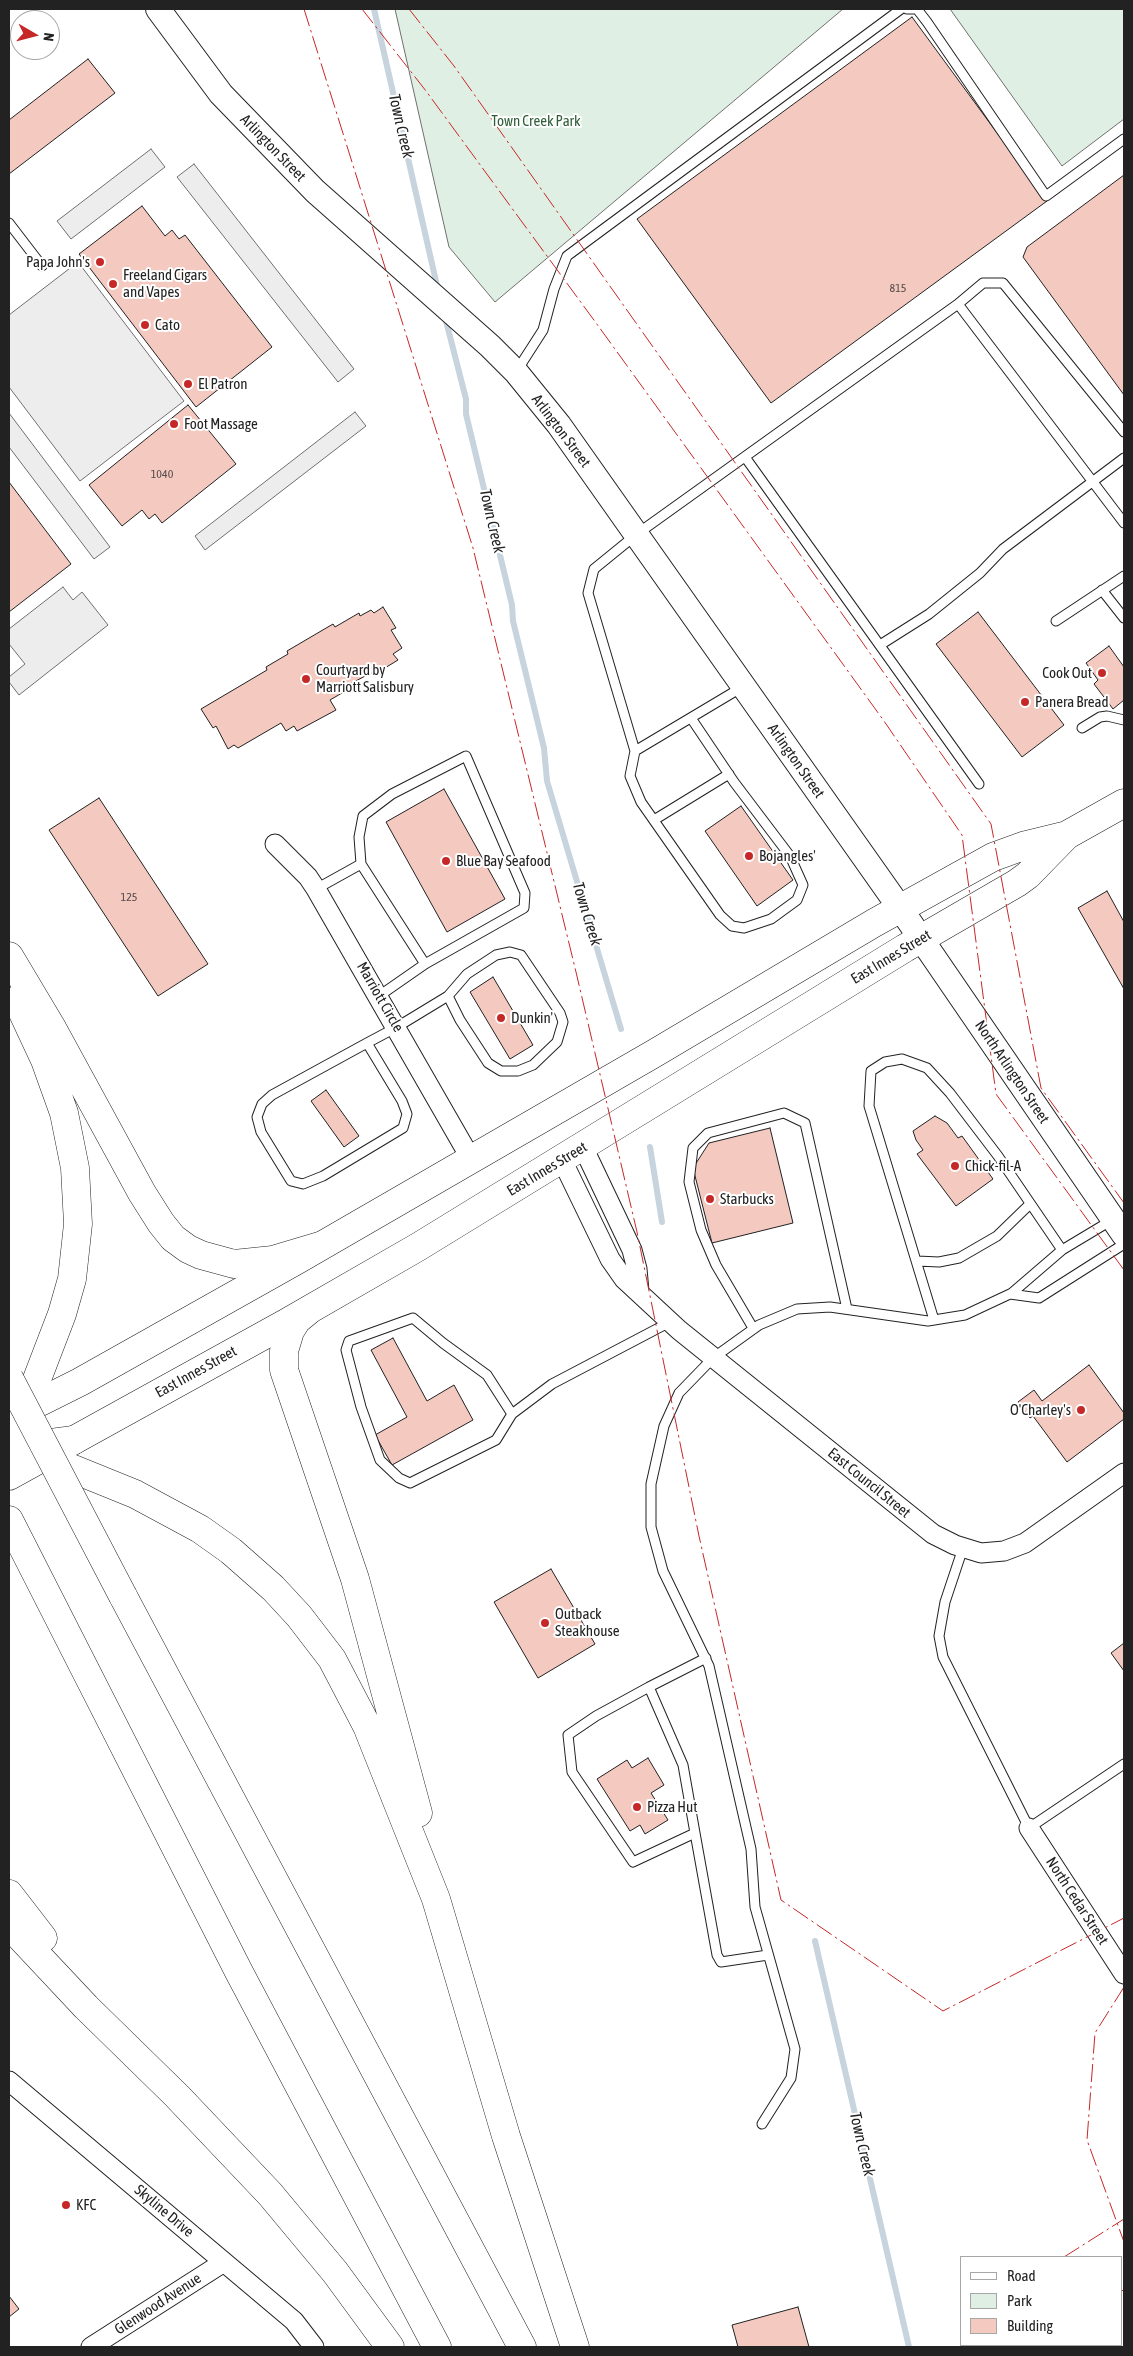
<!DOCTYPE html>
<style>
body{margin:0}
#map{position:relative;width:1133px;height:2356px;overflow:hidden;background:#fff;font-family:"Asap Condensed",sans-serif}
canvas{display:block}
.frame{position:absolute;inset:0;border:10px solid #222;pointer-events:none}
.legend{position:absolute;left:960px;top:2256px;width:162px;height:90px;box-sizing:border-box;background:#fff;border:1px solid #a7a7a7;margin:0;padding:6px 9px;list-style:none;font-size:15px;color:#222}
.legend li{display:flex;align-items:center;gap:10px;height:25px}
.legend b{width:25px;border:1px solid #a7a7a7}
.north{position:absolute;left:10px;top:10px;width:50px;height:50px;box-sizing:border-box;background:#fff;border:1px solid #a7a7a7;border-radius:50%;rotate:98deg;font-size:14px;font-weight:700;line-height:20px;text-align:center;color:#222}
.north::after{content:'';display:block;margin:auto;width:18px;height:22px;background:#c62828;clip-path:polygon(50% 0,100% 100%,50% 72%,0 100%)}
</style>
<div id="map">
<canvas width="1133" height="2356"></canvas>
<div class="frame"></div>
<ul class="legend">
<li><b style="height:6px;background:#fff"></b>Road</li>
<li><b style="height:14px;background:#e0efe3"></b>Park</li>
<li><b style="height:14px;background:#f3c9c0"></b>Building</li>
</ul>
<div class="north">N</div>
</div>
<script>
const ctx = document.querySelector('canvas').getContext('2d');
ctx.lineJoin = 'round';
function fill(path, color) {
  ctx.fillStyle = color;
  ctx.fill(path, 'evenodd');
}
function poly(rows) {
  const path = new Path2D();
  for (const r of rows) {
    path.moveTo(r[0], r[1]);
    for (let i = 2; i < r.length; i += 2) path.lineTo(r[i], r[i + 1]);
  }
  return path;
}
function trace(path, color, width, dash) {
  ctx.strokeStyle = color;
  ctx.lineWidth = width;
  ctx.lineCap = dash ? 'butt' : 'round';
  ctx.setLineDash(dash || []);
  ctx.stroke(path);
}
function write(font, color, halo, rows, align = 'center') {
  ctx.font = font + ' "Asap Condensed",sans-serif';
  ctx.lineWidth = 4;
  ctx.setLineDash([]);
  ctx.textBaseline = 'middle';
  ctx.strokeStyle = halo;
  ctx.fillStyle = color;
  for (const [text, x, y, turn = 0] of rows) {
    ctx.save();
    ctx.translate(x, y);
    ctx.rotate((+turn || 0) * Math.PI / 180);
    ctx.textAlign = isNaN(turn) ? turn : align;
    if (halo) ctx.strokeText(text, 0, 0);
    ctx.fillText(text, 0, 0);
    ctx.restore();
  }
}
const green = poly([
 [395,9,843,9,495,302,449,247,395,9],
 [950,9,1124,9,1124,119,1062,166,950,9]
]);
fill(green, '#e0efe3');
trace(green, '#6f6f6f', 1);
const parking = poly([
 [151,149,165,167,71,239,57,221,151,149],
 [194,164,354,369,338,382,177,177,194,164],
 [78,262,184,401,80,481,9,387,9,315,78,262],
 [355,412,366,426,205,550,195,536,355,412],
 [9,413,110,547,94,559,9,447,9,413],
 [63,587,73,600,82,592,108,625,19,695,9,682,9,677,25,664,9,644,9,629,63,587]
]);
fill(parking, '#ededed');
trace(parking, '#6f6f6f', 1);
trace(poly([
 [374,9,438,290],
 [445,317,466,399,466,414,512,605,513,621,544,748,547,781,621,1029],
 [650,1147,662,1222],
 [815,1941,909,2347]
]), '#c7d3dd', 6);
const building = poly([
 [912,17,1047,201,771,403,637,219,912,17],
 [88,59,115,93,9,174,9,120,88,59],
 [1124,175,1124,395,1023,257,1027,247,1124,175],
 [142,206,165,236,172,230,179,239,185,235,272,347,196,407,79,254,142,206],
 [188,405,236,464,162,523,155,514,149,519,142,510,122,526,89,485,188,405],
 [9,482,71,564,9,612,9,482],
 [383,607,396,628,391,630,402,648,393,654,398,660,375,674,371,673,350,684,354,686,330,700,336,710,297,731,294,726,286,731,281,723,238,748,234,745,228,749,216,726,213,728,201,709,267,670,266,667,288,654,287,651,333,624,335,627,359,613,360,616,371,610,374,613,383,607],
 [978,612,1064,725,1022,757,936,644,978,612],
 [1109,646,1124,667,1124,700,1113,709,1094,684,1098,680,1086,663,1109,646],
 [444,789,505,899,447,932,386,822,444,789],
 [99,798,208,964,158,996,49,830,99,798],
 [741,806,793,880,757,906,705,831,741,806],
 [1107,891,1124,922,1124,989,1078,908,1107,891],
 [493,977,533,1045,510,1059,470,992,493,977],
 [326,1090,359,1136,344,1147,311,1101,326,1090],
 [935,1116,947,1123,958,1138,962,1136,993,1179,956,1206,917,1154,923,1150,916,1140,913,1131,935,1116],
 [770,1128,793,1223,712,1243,693,1168,709,1143,770,1128],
 [393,1338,427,1401,454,1385,473,1420,392,1465,375,1435,407,1417,371,1350,393,1338],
 [1089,1365,1124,1413,1124,1419,1067,1462,1033,1416,1030,1418,1018,1402,1034,1390,1042,1401,1089,1365],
 [551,1569,595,1644,538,1678,494,1602,551,1569],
 [1124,1643,1124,1671,1111,1653,1124,1643],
 [648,1758,664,1785,651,1793,668,1820,645,1834,640,1825,630,1831,597,1779,627,1760,632,1768,648,1758],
 [9,2296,19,2309,9,2317,9,2296],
 [798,2307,809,2347,738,2347,732,2325,798,2307]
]);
fill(building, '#f3c9c0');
trace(building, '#222', 1);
const service = poly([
 [907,9,917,9,927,22,1046,196,1124,139],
 [9,223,42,266],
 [958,304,983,283,1003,283,1124,432],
 [516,372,543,330,554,289,567,256,901,9],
 [745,457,979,784],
 [1102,590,1124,618],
 [1056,621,1124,576],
 [880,645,929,614,980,573,1003,549,1124,458],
 [691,718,734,782,790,856,803,885,797,900,771,919,744,928,732,926,720,915,641,802,630,776,635,751,588,593,594,569,637,534,958,304,1124,523],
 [1082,728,1100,717,1107,716,1124,720],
 [635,751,744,686],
 [654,820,729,774],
 [316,889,361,864],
 [379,996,425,964,524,908,525,893,466,756,392,794,363,816,359,837,361,864,425,964],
 [367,1043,402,1101,407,1114,403,1128,323,1176,303,1184,291,1181,261,1132,257,1117,262,1104,272,1095,367,1043,397,1027,448,996,467,974,496,955,510,952,521,955,560,1013,563,1022,557,1042,533,1065,518,1071,501,1071,488,1063,460,1020,448,996],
 [917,1261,939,1262,959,1258,997,1236,1030,1204],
 [1010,1294,1039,1298,1124,1244],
 [934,1320,869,1106,871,1071,885,1062,902,1059,927,1068,950,1093,998,1156,1062,1250],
 [753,1328,716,1265,701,1230,689,1182,693,1148,708,1133,784,1113,805,1123,847,1309],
 [512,1414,487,1375,443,1343,413,1318,349,1341,346,1350,361,1407,380,1460,399,1478,410,1483,496,1440,512,1414,552,1384,670,1322],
 [963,1548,945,1602,939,1636,943,1657,1029,1828,1124,1764],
 [649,1687,706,1658],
 [695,1833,633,1862,572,1772,568,1735,596,1716,649,1687,683,1765,695,1833,717,1955,721,1962,768,1955],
 [762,2124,791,2078,795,2049,755,1907,751,1849,709,1666,663,1571,651,1527,651,1484,664,1426,679,1393,713,1358,759,1325,797,1309,830,1307,928,1321,965,1315,1012,1293,1062,1250,1112,1220]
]);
const minor = poly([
 [275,844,308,877,316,889,471,1159],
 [583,1147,632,1250,637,1269,639,1291],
 [562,1160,610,1259,624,1279,679,1330,933,1534,955,1545,981,1553,1004,1551,1025,1543,1124,1473],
 [1029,1828,1124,1974],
 [9,2081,294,2321,314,2347],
 [91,2347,224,2262]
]);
const tertiary = poly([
 [158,9,221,94,315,191,490,346,516,372,559,425,900,908,1124,1235]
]);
const primary = poly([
 [10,1417,80,1382,297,1260,655,1053,874,923,993,857,1026,845,1067,835,1124,803],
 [9,1476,286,1323,418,1247,905,948,1017,883,1028,875,1067,835]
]);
const motorway = poly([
 [9,956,52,1028,142,1193,161,1223,173,1238,188,1249,201,1255,234,1264,273,1260,320,1246],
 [308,1311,297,1320,290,1331,284,1351,284,1370,355,1579,418,1813],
 [9,1440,34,1387,62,1314,72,1279,78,1224,75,1168,64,1113,45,1060,17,1000],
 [23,1440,51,1443,74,1440],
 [9,1447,56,1462,135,1494,200,1529,231,1551,273,1588,299,1616,332,1659,367,1726,436,1899,506,2136,575,2347],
 [9,1520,239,1972,437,2347],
 [123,1596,522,2347],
 [9,1894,43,1938],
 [9,1925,86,2007,177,2096,270,2194,335,2272,390,2347]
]);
trace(service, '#222', 11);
trace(minor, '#222', 21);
trace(tertiary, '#222', 26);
trace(primary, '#222', 29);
trace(motorway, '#222', 29);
trace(service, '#fff', 9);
trace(minor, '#fff', 19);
trace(tertiary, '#fff', 24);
trace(primary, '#fff', 28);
trace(motorway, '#fff', 28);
const motorwayBridge = poly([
 [9,1378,123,1596]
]);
trace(motorwayBridge, '#222', 29, []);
trace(motorwayBridge, '#fff', 28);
trace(poly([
 [304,9,473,548,576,972,637,1232,699,1536,781,1900,943,2011,1124,1918],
 [362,9,426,91,599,327,884,721,962,835,996,1094,1124,1270],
 [409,9,454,66,991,824,1041,1088,1124,1203],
 [1124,1987,1095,2033,1087,2140,1124,2242],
 [1064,2257,1124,2219],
 [1122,2291,1124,2289],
 [1045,2345,1046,2347],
 [1109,2345,1110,2347]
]), '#c62828', 1, [18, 4, 2.5, 4]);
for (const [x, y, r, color] of [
 [100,262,5,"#c62828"],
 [113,284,5,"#c62828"],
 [145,325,5,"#c62828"],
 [188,384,5,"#c62828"],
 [174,424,5,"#c62828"],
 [1102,673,5,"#c62828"],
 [306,679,5,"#c62828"],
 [1025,702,5,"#c62828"],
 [749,856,5,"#c62828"],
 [446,861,5,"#c62828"],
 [501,1018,5,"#c62828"],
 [955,1166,5,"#c62828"],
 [710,1199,5,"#c62828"],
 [1081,1410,5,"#c62828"],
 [545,1623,5,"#c62828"],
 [637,1807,5,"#c62828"],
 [66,2205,5,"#c62828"]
]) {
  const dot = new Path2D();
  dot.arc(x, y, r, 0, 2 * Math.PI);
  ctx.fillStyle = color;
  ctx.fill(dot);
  trace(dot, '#fff', 2);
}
write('12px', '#564c4a', null, [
 ["815",898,288],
 ["1040",162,474],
 ["125",129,897]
]);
write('15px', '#2f5e38', '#fff', [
 ["Town Creek Park",536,121]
]);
write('15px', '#222', '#fff', [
 ["Arlington Street",273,148,46],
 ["Arlington Street",561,431,53],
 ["Arlington Street",796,761,55],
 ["East Innes Street",891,957,-31],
 ["Marriott Circle",380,997,60],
 ["North Arlington Street",1012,1072,56],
 ["East Innes Street",547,1169,-31],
 ["East Innes Street",196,1372,-29],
 ["East Council Street",869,1483,39],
 ["North Cedar Street",1077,1901,57],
 ["Skyline Drive",164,2211,40],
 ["Glenwood Avenue",158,2304,-33]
]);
write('15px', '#222', '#fff', [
 ["Papa John's",90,262,"right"],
 ["Freeland Cigars",123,275],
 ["and Vapes",123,292],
 ["Cato",155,325],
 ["El Patron",198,384],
 ["Foot Massage",184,424],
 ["Courtyard by",316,670],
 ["Marriott Salisbury",316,687],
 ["Cook Out",1092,673,"right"],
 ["Panera Bread",1035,702],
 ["Bojangles'",759,856],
 ["Blue Bay Seafood",456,861],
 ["Dunkin'",511,1018],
 ["Chick-fil-A",965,1166],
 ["Starbucks",720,1199],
 ["O'Charley's",1071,1410,"right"],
 ["Outback",555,1614],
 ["Steakhouse",555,1631],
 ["Pizza Hut",647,1807],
 ["KFC",76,2205]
], 'left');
write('italic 16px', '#222', '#fff', [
 ["Town Creek",401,126,77],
 ["Town Creek",492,521,77],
 ["Town Creek",587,914,73],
 ["Town Creek",862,2144,77]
]);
</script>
